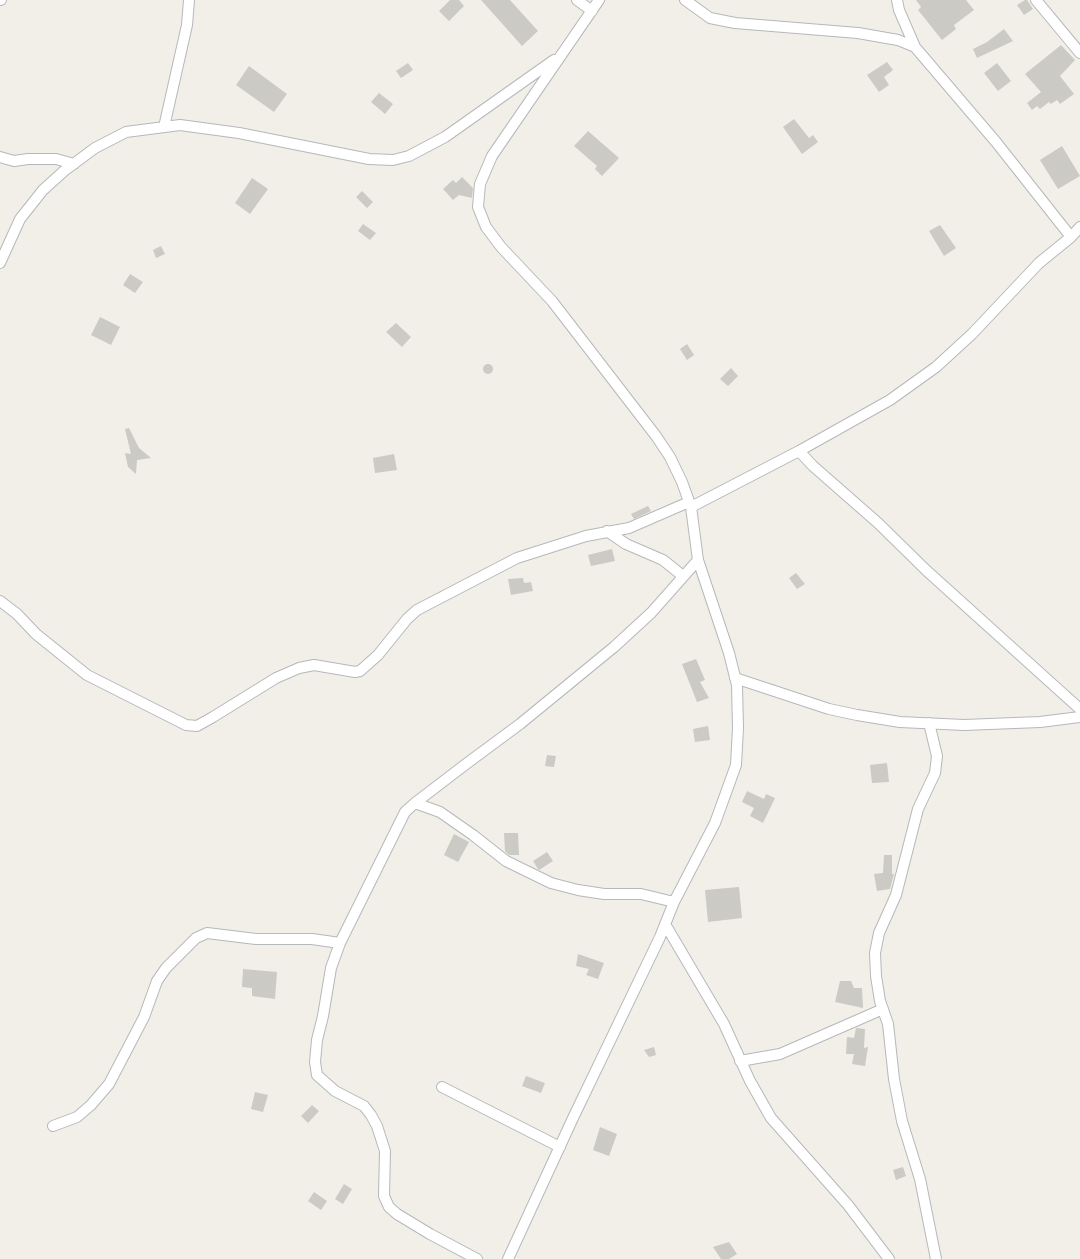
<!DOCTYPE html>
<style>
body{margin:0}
canvas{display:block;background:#f1efe8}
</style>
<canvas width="1080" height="1259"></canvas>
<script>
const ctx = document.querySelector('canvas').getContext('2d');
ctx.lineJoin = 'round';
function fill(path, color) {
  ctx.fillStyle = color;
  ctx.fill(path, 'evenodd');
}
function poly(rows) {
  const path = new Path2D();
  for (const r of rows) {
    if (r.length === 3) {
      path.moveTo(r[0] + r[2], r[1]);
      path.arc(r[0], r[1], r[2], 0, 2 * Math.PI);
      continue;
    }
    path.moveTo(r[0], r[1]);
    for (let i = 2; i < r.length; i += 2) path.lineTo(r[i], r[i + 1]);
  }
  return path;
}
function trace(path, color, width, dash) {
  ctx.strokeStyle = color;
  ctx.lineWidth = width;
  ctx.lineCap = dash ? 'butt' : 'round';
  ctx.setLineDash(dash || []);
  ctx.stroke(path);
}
fill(poly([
 [450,0,459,0,464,6,449,21,439,11],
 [481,0,510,0,538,31,522,46],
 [916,0,966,0,974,10,954,25,956,29,942,40,918,10,921,7],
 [1025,0,1027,0,1033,9,1024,15,1017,5],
 [1004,29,1013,41,977,58,973,49,987,42],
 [1061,45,1075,60,1060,76,1074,94,1060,104,1057,100,1051,104,1049,102,1040,109,1037,106,1032,110,1027,103,1041,92,1025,74],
 [887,62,893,70,884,77,889,85,879,92,867,75],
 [408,63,413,70,401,78,396,71],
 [997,63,1011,81,998,91,984,73],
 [249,66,287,94,274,112,236,85],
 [379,93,393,104,385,114,371,102],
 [794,119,809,138,813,135,818,142,802,154,783,127],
 [588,131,619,158,602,176,595,169,597,166,574,146],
 [1062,146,1080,176,1058,189,1040,160],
 [462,177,473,188,472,198,459,195,453,200,443,189,453,180,456,183],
 [252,178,268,189,250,214,235,203],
 [362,191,373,202,367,208,356,197],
 [363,224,376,233,370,240,358,231],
 [940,225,956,248,944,256,929,231],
 [161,246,165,254,156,258,153,250],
 [130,274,143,282,135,293,123,285],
 [100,317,120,327,111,345,91,335],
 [396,323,411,337,402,347,386,332],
 [687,344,694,355,687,360,680,349],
 [488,369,5],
 [731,368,738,376,728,386,720,379],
 [129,428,139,448,151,458,137,460,136,474,128,467,125,453,131,454,125,429],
 [394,454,397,470,375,473,373,458],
 [648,506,651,511,634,519,631,514],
 [612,549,615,561,591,566,588,555],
 [796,573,805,584,797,589,789,578],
 [523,578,524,583,531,582,533,591,511,595,508,579],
 [696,659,705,680,700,682,709,698,697,702,682,664],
 [708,726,710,740,695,742,693,729],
 [547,755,556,756,554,767,545,766],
 [887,763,889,782,872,783,870,765],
 [747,791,764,799,766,794,775,798,763,823,750,816,754,808,742,802],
 [504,833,518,833,519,855,509,855,505,851],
 [454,834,469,842,458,862,444,855],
 [547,852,553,861,539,870,538,869,533,861],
 [884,855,892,855,892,874,894,874,890,889,877,891,874,874,883,873],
 [739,887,742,918,708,922,705,890],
 [578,954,604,963,598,979,586,975,589,969,576,966],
 [243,969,277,972,275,999,252,996,252,988,242,987],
 [840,981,851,981,854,988,862,988,863,1008,835,1002],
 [856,1028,865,1029,864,1048,868,1047,865,1066,852,1064,854,1054,846,1054,847,1037,854,1038],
 [654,1047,656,1055,649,1057,644,1050],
 [526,1076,545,1083,541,1093,522,1086],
 [255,1092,268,1095,263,1112,251,1109],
 [312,1105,319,1111,308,1123,301,1116],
 [600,1127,617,1134,609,1156,593,1150],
 [903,1167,906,1176,896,1180,893,1170],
 [344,1184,352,1189,343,1204,335,1199],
 [314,1192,327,1201,321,1210,308,1201],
 [729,1242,737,1254,729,1259,721,1259,713,1247]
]), '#cccac5');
const minor = poly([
 [0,0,1,0],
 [577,0,592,11],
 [685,0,710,18,735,23,858,33,898,40,915,47,996,142,1071,237],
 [897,0,899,10,915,47],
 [1036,0,1080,53],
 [164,127,187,25,189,0],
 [0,157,14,161,28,159,56,159,74,164],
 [0,263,20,219,43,190,64,171,95,148,126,132,180,125,239,133,369,159,393,160,409,156,445,137,554,60],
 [799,451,813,466,878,523,927,571,1080,709],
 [691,507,799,451,890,400,936,367,972,334,1039,263,1071,237,1080,227],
 [607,531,626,544,663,560,683,576],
 [0,601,17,614,36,634,87,675,186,725,197,726,213,717,276,678,299,668,314,665,355,672,360,671,378,655,407,619,417,610,517,558,586,536,629,528,689,502],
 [735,678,829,709,857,715,900,722,964,725,1040,722,1080,717],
 [929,723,937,756,935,773,918,809,896,895,879,933,875,953,876,976,880,1001,888,1024,894,1079,902,1121,920,1179,936,1259],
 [415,803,440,812,473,835,506,861,551,883,578,890,604,894,641,894,674,902],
 [665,924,724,1024,750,1081,771,1118,848,1205,889,1259],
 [740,1061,780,1054,883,1009],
 [442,1087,560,1147],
 [53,1126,77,1117,91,1105,109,1084,144,1017,157,981,166,968,196,938,207,933,256,939,312,939,340,943],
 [477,1259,430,1234,397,1214,389,1207,384,1196,385,1151,377,1126,371,1115,364,1106,335,1091,317,1075,315,1062,317,1040,323,1016,331,968,340,943,405,812,415,803,466,764,520,724,614,647,651,613,698,560],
 [508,1259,573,1118,660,937,674,902,715,823,736,765,738,728,737,685,729,653,698,560,691,507,682,482,670,457,656,436,552,301,501,247,486,227,478,207,480,184,492,156,599,0]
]);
trace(minor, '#b5b8bc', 12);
trace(minor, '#fff', 10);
</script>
